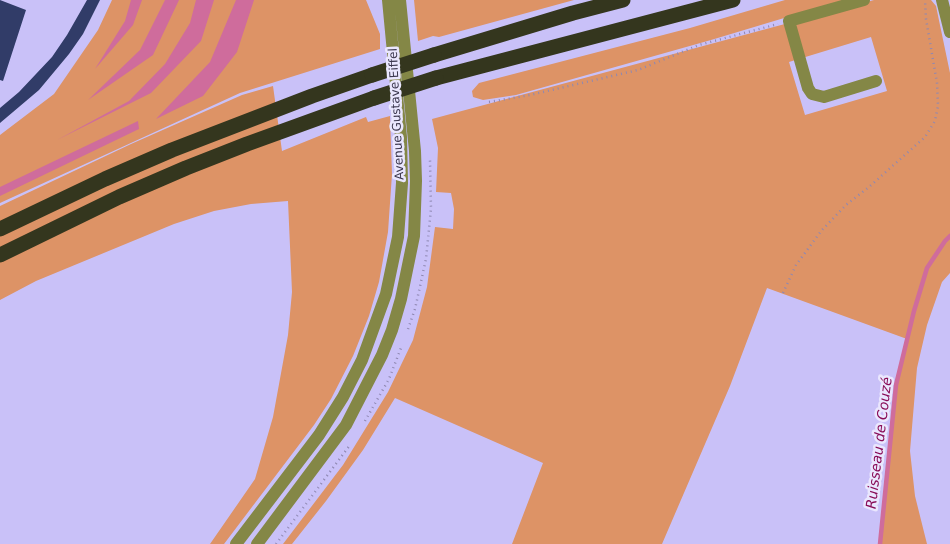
<!DOCTYPE html>
<meta charset="utf-8">
<style>
body{margin:0}
canvas{display:block;background:#c9c1f8}
</style>
<canvas width="950" height="544"></canvas>
<script>
const ctx = document.querySelector('canvas').getContext('2d');
ctx.lineJoin = 'round';
function fill(path, color) {
  ctx.fillStyle = color;
  ctx.fill(path, 'evenodd');
}
function poly(rows) {
  const path = new Path2D();
  for (const r of rows) {
    path.moveTo(r[0], r[1]);
    for (let i = 2; i < r.length; i += 2) path.lineTo(r[i], r[i + 1]);
  }
  return path;
}
function trace(path, color, width, dash) {
  ctx.strokeStyle = color;
  ctx.lineWidth = width;
  ctx.lineCap = dash ? 'butt' : 'round';
  ctx.setLineDash(dash || []);
  ctx.stroke(path);
}
function write(font, color, halo, rows, align = 'center') {
  ctx.font = font + ' "DejaVu Sans",sans-serif';
  ctx.lineWidth = 5;
  ctx.setLineDash([]);
  ctx.textBaseline = 'middle';
  ctx.strokeStyle = halo;
  ctx.fillStyle = color;
  for (const [text, x, y, turn = 0] of rows) {
    ctx.save();
    ctx.translate(x, y);
    ctx.rotate((+turn || 0) * Math.PI / 180);
    ctx.textAlign = isNaN(turn) ? turn : align;
    if (halo) ctx.strokeText(text, 0, 0);
    ctx.fillText(text, 0, 0);
    ctx.restore();
  }
}
fill(poly([
 [112,0,366,0,380,34,380,49,240,93,0,203,0,135,54,94,98,30],
 [414,0,574,0,439,37,433,36,418,41],
 [785,0,844,0,711,40,516,95,483,100,473,97,472,91,479,83,690,28],
 [874,0,931,0,936,6,950,73,950,273,942,282,927,325,917,368,910,451,915,496,927,544,880,544,896,385,907,339,767,288,730,386,662,544,512,544,543,463,395,398,363,450,326,501,292,544,283,544,343,465,388,392,413,340,427,287,435,227,453,229,454,209,451,193,436,192,438,148,432,119],
 [871,37,887,91,805,115,789,62],
 [273,86,282,151,366,117,368,122,390,116,392,174,388,232,379,282,369,316,353,356,331,399,314,425,224,544,210,544,255,479,273,417,288,335,292,292,288,201,251,204,214,211,174,224,36,281,0,300,0,206,131,144,242,95]
]), '#dd9366');
fill(poly([
 [131,0,142,0,133,25,95,69,125,21],
 [165,0,179,0,153,55,88,100,140,50],
 [196,0,214,0,201,41,151,93,57,140,129,101,165,64,190,23],
 [236,0,254,0,237,52,203,96,156,119,210,62],
 [138,121,139,129,0,196,0,187]
]), '#cf6c9c');
trace(poly([
 [880,544,896,385,914,311,927,268,945,241,950,236]
]), '#cf6c9c', 4.5);
fill(poly([
 [0,0,26,10,3,81,0,80],
 [87,0,100,0,83,34,69,54,39,90,0,123,0,108,19,92,52,57,67,35]
]), '#313c68');
trace(poly([
 [489,102,530,95,638,70,699,45,778,24],
 [783,293,796,265,822,230,846,205,869,187,925,137,935,121,938,106,937,83,926,19,925,0],
 [408,329,415,309,426,259,431,209,430,160],
 [365,421,389,379,401,348],
 [276,544,350,445]
]), '#8f88b2', 2.5, [1, 4]);
trace(poly([
 [864,0,789,21,808,88,812,94,824,97,876,81],
 [942,0,950,32],
 [236,544,319,435,343,397,362,360,386,294,398,237,402,183,401,137,388,0],
 [257,544,346,425,382,355,392,330,401,299,414,236,416,181,415,151,400,0]
]), '#848746', 12);
trace(poly([
 [434,55,573,13,623,0],
 [436,78,733,0],
 [0,229,105,179,172,150,312,96,372,75],
 [0,255,119,197,186,168,247,144,374,98]
]), '#34361e', 15);
trace(poly([
 [372,75,434,55],
 [374,98,436,78]
]), '#34361e', 15);
write('12px', '#3b374e', '#eae7fe', [
 ["Avenue Gustave Eiffel",397,114,-93]
]);
write('italic 14px', '#890d58', '#eae7fe', [
 ["Ruisseau de Couzé",880,443,-83]
]);
</script>
